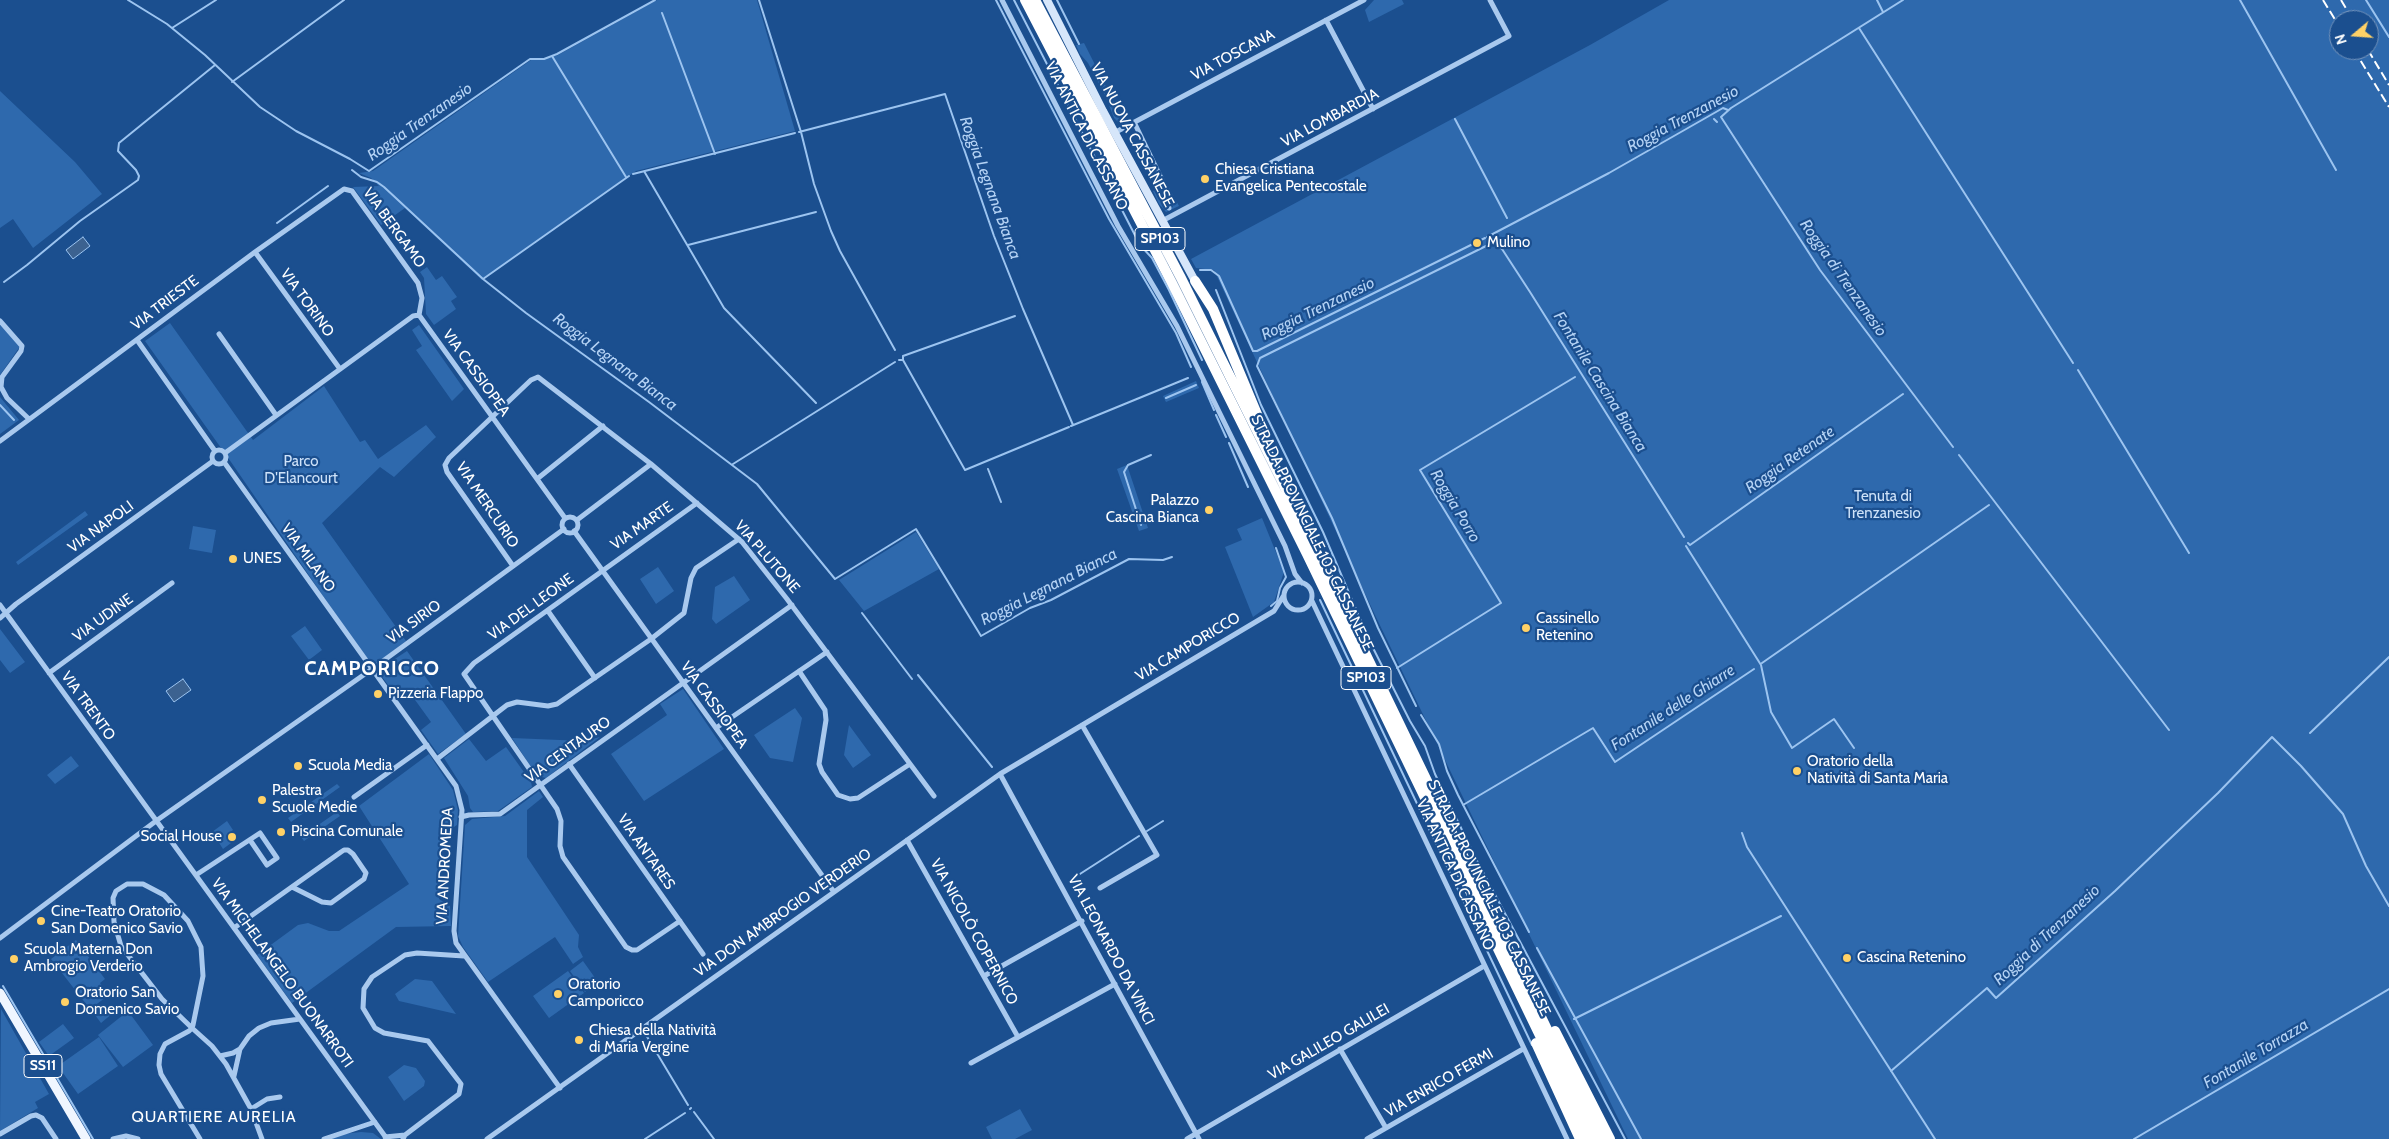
<!DOCTYPE html>
<meta charset="utf-8">
<style>
body{margin:0}
#map{position:relative;width:2389px;height:1139px;overflow:hidden;background:#1b4f8f;font-family:Cabin,sans-serif}
canvas{display:block}
.north{position:absolute;left:2329px;top:10px;width:50px;height:50px;box-sizing:border-box;background:#1b4f8f;border:1px solid #7695bc;border-radius:50%;rotate:252deg;font-size:14px;font-weight:700;line-height:20px;text-align:center;color:#fff}
.north::after{content:'';display:block;margin:auto;width:18px;height:22px;background:#ffd166;clip-path:polygon(50% 0,100% 100%,50% 72%,0 100%)}
</style>
<div id="map">
<canvas width="2389" height="1139"></canvas>
<div class="north">N</div>
</div>
<script>
const ctx = document.querySelector('canvas').getContext('2d');
ctx.lineJoin = 'round';
function fill(path, color) {
  ctx.fillStyle = color;
  ctx.fill(path, 'evenodd');
}
function poly(rows) {
  const path = new Path2D();
  for (const r of rows) {
    if (r.length === 3) {
      path.moveTo(r[0] + r[2], r[1]);
      path.arc(r[0], r[1], r[2], 0, 2 * Math.PI);
      continue;
    }
    path.moveTo(r[0], r[1]);
    for (let i = 2; i < r.length; i += 2) path.lineTo(r[i], r[i + 1]);
  }
  return path;
}
function trace(path, color, width, dash) {
  ctx.strokeStyle = color;
  ctx.lineWidth = width;
  ctx.lineCap = dash ? 'butt' : 'round';
  ctx.setLineDash(dash || []);
  ctx.stroke(path);
}
function write(font, color, halo, rows, align = 'center') {
  ctx.font = font + ' Cabin,sans-serif';
  ctx.lineWidth = 4.5;
  ctx.setLineDash([]);
  ctx.textBaseline = 'middle';
  ctx.strokeStyle = halo;
  ctx.fillStyle = color;
  for (const [text, x, y, turn = 0] of rows) {
    ctx.save();
    ctx.translate(x, y);
    ctx.rotate((+turn || 0) * Math.PI / 180);
    ctx.textAlign = isNaN(turn) ? turn : align;
    if (halo) ctx.strokeText(text, 0, 0);
    ctx.fillText(text, 0, 0);
    ctx.restore();
  }
}
fill(poly([
 [657,0,757,0,795,131,636,171,482,280,405,208,381,225,353,187,379,186,371,178,359,173,373,171,531,60,544,59,558,55],
 [1374,0,1402,0,1404,4,1369,22,1365,10],
 [1669,0,2389,0,2389,1139,1628,1139,1375,615,1214,270,1196,268,1191,259,1590,45],
 [2339,20,2369,20,2369,50,2339,50],
 [1084,43,1124,122,1118,122,1114,118,1105,95,1088,63,1080,54,1076,45],
 [0,91,75,162,102,194,33,248,13,219,0,228],
 [1166,182,1179,206,1166,212,1159,204,1153,191,1161,187,1160,193,1167,209,1173,207],
 [427,267,436,280,442,276,457,297,451,301,456,309,434,325,426,314,424,278,420,272],
 [170,323,253,440,324,386,360,442,365,440,378,459,426,425,436,437,394,477,380,467,322,523,406,641,372,667,231,462,145,341],
 [0,325,21,345,0,375],
 [419,325,464,389,452,401,416,350,422,346,412,330],
 [1196,381,1199,388,1166,402,1163,396],
 [0,397,19,420,0,434],
 [1127,465,1148,528,1139,531,1117,469],
 [85,511,88,515,18,565,16,562],
 [1262,518,1284,572,1274,602,1253,617,1225,547,1242,540,1237,529],
 [193,526,216,530,212,553,189,549],
 [916,532,939,569,864,611,839,580],
 [658,567,674,591,656,604,640,579],
 [734,576,750,600,716,624,712,619,715,587],
 [305,626,322,650,309,660,291,636],
 [0,629,25,662,10,673,0,660],
 [407,651,466,734,438,754,421,730,431,722,410,693,399,700,380,674,381,668],
 [683,689,724,749,644,801,611,754,667,715,660,704],
 [795,708,802,718,793,762,770,758,754,735],
 [849,725,871,755,853,768,844,755],
 [600,737,546,778,537,776,512,738,584,741],
 [469,739,486,761,506,747,531,782,532,787,498,811,473,812,470,808,468,796,444,758],
 [429,754,453,790,458,810,457,825,443,834,439,899,450,906,451,926,396,927,292,1003,257,955,298,925,308,923,329,931,339,931,409,884,359,806],
 [71,756,79,766,55,784,47,775],
 [337,784,340,787,291,822,288,818],
 [539,791,543,797,527,810,527,857,579,935,578,947,583,957,573,964,555,937,488,982,463,947,458,936,465,825,472,819,505,816],
 [337,812,340,816,304,841,301,837],
 [227,821,233,830,226,836,231,843,223,849,212,832],
 [76,940,105,979,100,983,109,995,90,1009,51,959],
 [583,961,598,982,585,992,570,971],
 [568,971,584,993,549,1018,533,996],
 [415,979,432,981,456,1014,399,1001,395,994],
 [107,1005,113,1013,101,1023,95,1015],
 [1,1009,49,1094,35,1102,38,1108,0,1131],
 [128,1011,153,1045,123,1067,98,1035],
 [63,1024,74,1038,49,1056,39,1042],
 [99,1037,118,1066,78,1094,58,1066],
 [404,1065,416,1068,425,1081,424,1086,404,1101,388,1077],
 [1020,1109,1032,1130,1015,1139,992,1139,986,1127],
 [361,1132,373,1133,381,1139,330,1139,343,1134]
]), '#2e69ad');
const water = poly([
 [83,237,90,246,73,259,66,250,83,237],
 [183,679,191,690,174,702,166,691,183,679]
]);
fill(water, '#3c6290');
trace(water, '#9cc4f0', 1);
trace(poly([
 [128,0,167,24,205,55,260,107,296,131,350,159,369,171,530,59,544,59,557,54,655,0],
 [759,0,801,132,814,184,831,231,840,251,895,350],
 [996,0,1109,219,1176,333,1191,367],
 [1014,0,1140,245,1152,258,1169,290,1202,360],
 [1057,0,1079,44],
 [1877,0,1883,12],
 [1903,0,1731,108,1721,117,1820,270,1953,447],
 [2240,0,2336,170],
 [2366,0,2389,37],
 [662,13,715,154],
 [172,28,216,0],
 [1859,28,2073,363],
 [552,56,626,177],
 [232,82,344,0],
 [1455,119,1507,218],
 [1714,119,1717,122],
 [799,132,945,94,994,236,1023,309,1073,425],
 [352,170,361,177,377,182,384,187,483,279,526,313,649,402,757,484,835,579,916,529,981,636,1030,608,1051,600,1129,559,1163,560,1172,557],
 [644,171,724,308,816,403],
 [633,174,795,133],
 [277,223,328,186],
 [1487,237,1609,173,1723,108,1728,110],
 [1494,243,1502,249,1530,292,1684,537],
 [688,245,816,212],
 [1200,270,1211,270,1219,276,1253,351,1257,351,1485,238],
 [483,279,629,176],
 [4,282,27,265,80,221,138,180,139,176,136,170,118,151,119,143,215,65],
 [1216,290,1261,405,1323,532,1370,642,1410,721,1425,746,1435,774,1475,857,1625,1139],
 [899,360,903,360,965,470,1069,427],
 [903,360,903,356,1015,316],
 [2078,370,2189,553],
 [1202,382,1214,410],
 [1166,398,1196,385],
 [0,405,14,420],
 [1216,415,1226,437],
 [1071,426,1188,378],
 [1229,443,1248,487],
 [1959,455,2169,730],
 [733,464,895,362],
 [988,469,1001,502],
 [1141,525,1124,472,1128,465,1151,455],
 [1688,543,1690,545,1903,394],
 [1686,546,1761,665,1771,712,1792,748,1834,719,1854,748],
 [1320,600,1532,1045],
 [1271,606,1277,601,1280,588,1286,577,1276,548],
 [862,613,912,679],
 [1762,663,1989,505],
 [1397,668,1501,603,1420,470,1575,377],
 [918,675,992,767],
 [1416,706,1378,628,1332,518,1257,366,1260,358,1488,245],
 [1421,715,1439,744,1447,771,1458,795,1529,932],
 [2310,733,2389,657],
 [1463,805,1593,728,1615,762,1754,669],
 [1147,831,1163,821],
 [1742,833,1747,847,1935,1139],
 [1069,881,1139,836],
 [1537,948,1641,1139],
 [3,986,93,1139],
 [1574,1019,1781,916],
 [646,1035,688,1105],
 [1891,1071,1987,988,1996,998,2115,891,2218,793,2272,737,2301,766,2343,814,2366,866,2389,906],
 [690,1109,691,1108],
 [694,1112,714,1139],
 [645,1139,685,1113],
 [2134,1139,2389,989]
]), '#9cc4f0', 2);
trace(poly([
 [1002,0,1118,226,1177,326,1285,546,1295,574,1302,583],
 [1326,20,1373,109],
 [1134,122,1163,182,1169,208],
 [1114,133,1364,0],
 [1162,221,1509,36,1490,0],
 [255,252,340,369],
 [419,315,565,518],
 [0,321,22,346,21,351,2,377,1,387,7,398,29,419],
 [219,334,276,415],
 [137,340,215,451],
 [0,441,255,252,344,189,352,191,418,283,422,298,419,315],
 [219,457,7],
 [225,453,413,316,419,315],
 [224,462,456,786,462,810,454,931,456,943,560,1088],
 [537,479,603,426],
 [570,525,8],
 [577,520,651,464],
 [574,531,834,892],
 [513,566,447,472,445,465,449,458,531,380,538,377,651,464,742,542,787,599,934,796],
 [1298,596,14],
 [1312,601,1567,1139],
 [0,605,387,1139],
 [548,611,595,678],
 [0,618,16,604,213,461],
 [799,671,825,710,826,720,819,764,822,772,838,795,850,799,858,798,910,764],
 [49,673,172,583],
 [1082,725,1157,855,1100,888],
 [716,728,827,652],
 [437,759,507,705,517,702,548,706,557,704,651,639,684,613,691,578,696,568,739,539],
 [569,764,703,954],
 [1000,774,1199,1139],
 [354,797,427,745],
 [461,817,469,815,500,814,792,605],
 [907,840,1018,1037],
 [196,875,260,833,277,858,267,865,250,840],
 [680,921,637,950,632,950,626,947,563,857,560,846,561,821,557,809,464,674,474,663,697,503],
 [234,928,341,852,344,850,348,850,353,854,366,873,364,879,331,903,322,902,292,887],
 [0,938,156,821,372,669,564,529],
 [984,976,1082,921],
 [240,1049,249,1036,259,1028,271,1023,300,1019],
 [1340,1049,1386,1128],
 [220,1056,233,1053,240,1049,234,1076],
 [971,1063,1115,984],
 [251,1109,267,1099,280,1097],
 [0,1134,31,1116,36,1115,42,1118,56,1139],
 [385,1137,405,1135],
 [113,1139,126,1136,138,1139],
 [200,1139,161,1074,159,1065,160,1054,165,1044,189,1031,192,1028,193,1025,203,976,201,947,188,921,164,895,143,884,127,884,116,891,113,898,114,922,121,946,162,999,192,1028,212,1046,226,1064,251,1109,262,1139],
 [324,1139,375,1122],
 [403,1139,405,1135,459,1094,461,1084,428,1041,384,1033,375,1028,363,1008,364,989,372,977,405,955,417,953,464,956],
 [487,1139,1000,774,1274,611,1284,595],
 [1187,1139,1484,966],
 [1367,1139,1523,1049]
]), '#a9c9ee', 5);
trace(poly([
 [1047,0,1103,111,1195,281]
]), '#d6e6fa', 8);
trace(poly([
 [0,993,86,1139]
]), '#f0f6ff', 9);
trace(poly([
 [1025,0,1172,283,1307,554,1590,1139],
 [1035,0,1181,278,1281,479,1600,1139],
 [1195,281,1213,309,1264,431],
 [1555,1031,1610,1139],
 [1536,1043,1580,1139]
]), '#fff', 10);
trace(poly([
 [2323,0,2339,26],
 [2341,0,2353,20],
 [2354,50,2389,107],
 [2368,50,2389,85]
]), '#fff', 2, [9, 4]);
for (const [x, y, r, color] of [
 [1205,179,5,"#ffd166"],
 [1477,243,5,"#ffd166"],
 [1209,510,5,"#ffd166"],
 [233,559,5,"#ffd166"],
 [1526,628,5,"#ffd166"],
 [378,694,5,"#ffd166"],
 [298,766,5,"#ffd166"],
 [1797,771,5,"#ffd166"],
 [262,800,5,"#ffd166"],
 [281,832,5,"#ffd166"],
 [232,837,5,"#ffd166"],
 [41,921,5,"#ffd166"],
 [1847,958,5,"#ffd166"],
 [14,959,5,"#ffd166"],
 [558,994,5,"#ffd166"],
 [65,1002,5,"#ffd166"],
 [579,1040,5,"#ffd166"]
]) {
  const dot = new Path2D();
  dot.arc(x, y, r, 0, 2 * Math.PI);
  ctx.fillStyle = color;
  ctx.fill(dot);
  trace(dot, '#1b4f8f', 2);
}
for (const [x, y, w] of [
 [1160,239,50],
 [1366,678,50],
 [43,1066,38]
]) {
  const box = new Path2D();
  box.roundRect(x - w / 2, y - 11.5, w, 23, 4);
  ctx.fillStyle = '#1b4f8f';
  ctx.fill(box);
  trace(box, '#fff', 1);
}
write('bold 14px', '#fff', null, [
 ["SP103",1160,239],
 ["SP103",1366,678],
 ["SS11",43,1066]
]);
write('15px', '#fff', '#1b4f8f', [
 ["VIA TOSCANA",1233,55,-28],
 ["VIA LOMBARDIA",1330,118,-28],
 ["VIA NUOVA CASSANESE",1132,135,62],
 ["VIA ANTICA DI CASSANO",1086,136,63],
 ["VIA BERGAMO",394,228,54],
 ["VIA TRIESTE",165,303,-37],
 ["VIA TORINO",307,303,54],
 ["VIA CASSIOPEA",476,373,54],
 ["VIA MERCURIO",487,505,56],
 ["VIA MARTE",642,526,-35],
 ["VIA NAPOLI",101,527,-36],
 ["STRADA PROVINCIALE 103 CASSANESE",1312,533,64],
 ["VIA PLUTONE",767,557,49],
 ["VIA MILANO",308,558,54],
 ["VIA DEL LEONE",531,607,-36],
 ["VIA UDINE",103,618,-36],
 ["VIA SIRIO",414,622,-36],
 ["VIA CAMPORICCO",1188,647,-31],
 ["VIA CASSIOPEA",714,705,54],
 ["VIA TRENTO",88,706,54],
 ["VIA CENTAURO",568,750,-36],
 ["VIA ANTARES",646,852,55],
 ["VIA ANDROMEDA",445,866,-87],
 ["VIA ANTICA DI CASSANO",1455,875,65],
 ["STRADA PROVINCIALE 103 CASSANESE",1489,898,64],
 ["VIA DON AMBROGIO VERDERIO",783,913,-35],
 ["VIA NICOLÒ COPERNICO",974,932,61],
 ["VIA LEONARDO DA VINCI",1111,950,62],
 ["VIA MICHELANGELO BUONARROTI",282,973,54],
 ["VIA GALILEO GALILEI",1329,1042,-30],
 ["VIA ENRICO FERMI",1439,1083,-30]
]);
write('15px', '#fff', '#1b4f8f', [
 ["Chiesa Cristiana",1215,170],
 ["Evangelica Pentecostale",1215,187],
 ["Mulino",1487,243],
 ["Palazzo",1199,501,"right"],
 ["Cascina Bianca",1199,518,"right"],
 ["UNES",243,559],
 ["Cassinello",1536,619],
 ["Retenino",1536,636],
 ["Pizzeria Flappo",388,694],
 ["Oratorio della",1807,762],
 ["Natività di Santa Maria",1807,779],
 ["Scuola Media",308,766],
 ["Palestra",272,791],
 ["Scuole Medie",272,808],
 ["Piscina Comunale",291,832],
 ["Social House",222,837,"right"],
 ["Cine-Teatro Oratorio",51,912],
 ["San Domenico Savio",51,929],
 ["Scuola Materna Don",24,950],
 ["Ambrogio Verderio",24,967],
 ["Cascina Retenino",1857,958],
 ["Oratorio",568,985],
 ["Camporicco",568,1002],
 ["Oratorio San",75,993],
 ["Domenico Savio",75,1010],
 ["Chiesa della Natività",589,1031],
 ["di Maria Vergine",589,1048]
], 'left');
write('15px', '#cfe3fa', '#1b4f8f', [
 ["Parco",301,462],
 ["D'Elancourt",301,479],
 ["Tenuta di",1883,497],
 ["Trenzanesio",1883,514]
]);
write('italic 16px', '#b5d3f5', '#1b4f8f', [
 ["Roggia Trenzanesio",1683,119,-28],
 ["Roggia Trenzanesio",420,122,-35],
 ["Roggia Legnana Bianca",990,188,70],
 ["Roggia di Trenzanesio",1843,278,55],
 ["Roggia Trenzanesio",1318,309,-26],
 ["Roggia Legnana Bianca",615,362,37],
 ["Fontanile Cascina Bianca",1600,382,58],
 ["Roggia Retenate",1790,460,-35],
 ["Roggia Porro",1455,506,59],
 ["Roggia Legnana Bianca",1049,587,-27],
 ["Fontanile delle Ghiarre",1673,708,-33],
 ["Roggia di Trenzanesio",2047,935,-43],
 ["Fontanile Torrazza",2256,1054,-31]
]);
ctx.letterSpacing = '1px';
write('16px', '#fff', '#1b4f8f', [
 ["QUARTIERE AURELIA",214,1117]
]);
ctx.letterSpacing = '0px';
ctx.letterSpacing = '1px';
write('bold 20px', '#fff', '#1b4f8f', [
 ["CAMPORICCO",372,669]
]);
ctx.letterSpacing = '0px';
</script>
